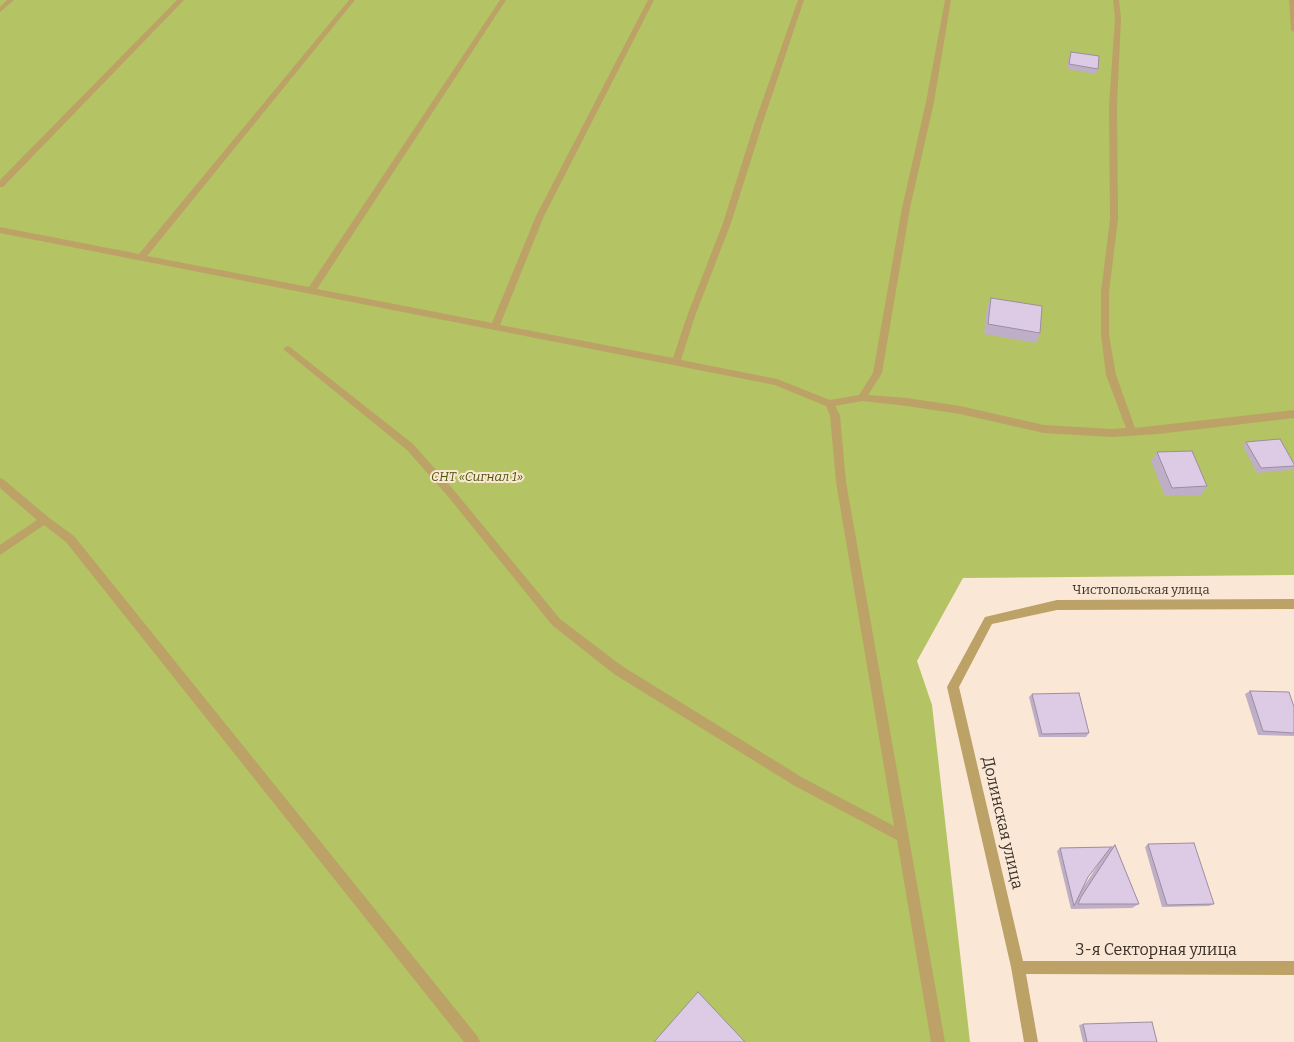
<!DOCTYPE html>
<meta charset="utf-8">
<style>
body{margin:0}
canvas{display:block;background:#fbe7d5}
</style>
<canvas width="1294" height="1042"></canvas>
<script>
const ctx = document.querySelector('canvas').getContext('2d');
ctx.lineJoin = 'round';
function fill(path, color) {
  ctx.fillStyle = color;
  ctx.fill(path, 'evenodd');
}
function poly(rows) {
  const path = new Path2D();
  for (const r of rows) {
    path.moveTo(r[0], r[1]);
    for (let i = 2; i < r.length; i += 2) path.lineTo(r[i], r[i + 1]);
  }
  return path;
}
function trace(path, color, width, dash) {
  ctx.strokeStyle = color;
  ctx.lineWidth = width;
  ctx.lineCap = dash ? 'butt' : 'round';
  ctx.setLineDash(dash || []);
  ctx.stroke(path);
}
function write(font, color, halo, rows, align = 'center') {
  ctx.font = font + ' Bitter,serif';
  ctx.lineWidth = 4;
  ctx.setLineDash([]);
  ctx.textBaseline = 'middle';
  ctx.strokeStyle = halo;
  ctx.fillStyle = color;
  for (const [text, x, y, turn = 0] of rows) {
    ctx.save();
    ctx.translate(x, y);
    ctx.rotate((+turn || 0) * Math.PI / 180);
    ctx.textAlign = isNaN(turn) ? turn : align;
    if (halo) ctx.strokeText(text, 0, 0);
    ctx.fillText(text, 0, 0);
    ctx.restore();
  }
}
fill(poly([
 [0,0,1294,0,1294,575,963,578,917,661,932,705,970,1042,0,1042]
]), '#b4c364');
fill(poly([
 [7,0,14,0,0,12,0,7,7,0],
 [177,0,184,0,3,187,0,187,0,180,177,0],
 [349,0,355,0,147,256,309,287,500,0,506,0,317,289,492,323,536,216,648,0,654,0,544,216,500,325,673,358,687,316,723,223,755,122,798,0,804,0,763,122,731,223,695,316,681,360,777,379,830,400,859,395,873,373,902,208,926,102,945,0,951,0,934,102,910,208,882,373,868,395,907,398,960,406,1044,425,1112,429,1126,428,1106,375,1101,335,1101,292,1110,219,1109,106,1115,18,1113,0,1119,0,1121,18,1117,106,1118,219,1109,292,1109,335,1116,375,1135,428,1294,410,1294,418,1158,434,1112,437,1044,433,960,414,907,406,862,401,835,406,840,415,846,482,945,1042,931,1042,897,840,795,786,614,674,552,625,446,494,407,450,283,349,287,346,290,347,413,444,452,488,560,619,622,666,803,778,894,826,836,482,830,415,826,406,775,385,0,233,0,227,139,254,349,0],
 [1289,0,1294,0,1294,32,1291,30,1289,0],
 [0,478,3,479,48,517,74,536,478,1037,480,1042,464,1042,66,542,44,525,0,555,0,545,37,520,0,488,0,478]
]), '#bca266');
fill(poly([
 [1294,599,1294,609,1057,610,992,624,959,687,1023,961,1294,961,1294,975,1026,974,1038,1042,1024,1042,1011,967,947,687,985,617,1057,600,1294,599]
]), '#bca266');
fill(poly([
 [1071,52,1098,69,1096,74,1067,69,1069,57],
 [991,298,1040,333,1036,343,984,334,987,307],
 [1246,442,1294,464,1294,467,1291,470,1257,473,1243,446],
 [1157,452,1207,486,1201,495,1165,496,1151,461],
 [1250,691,1294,707,1294,736,1258,735,1245,694],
 [1032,694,1089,733,1086,737,1039,737,1029,697],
 [1148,844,1214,904,1209,906,1162,907,1145,847],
 [1115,845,1139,904,1132,908,1071,909,1057,851,1060,848,1111,847],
 [1099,863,1083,888,1088,877],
 [1083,1024,1157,1042,1083,1042,1079,1025]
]), '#beafc6');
const building = poly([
 [1071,52,1099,56,1098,69,1069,64,1071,52],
 [991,298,1042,306,1040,333,988,324,991,298],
 [1280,439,1294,464,1294,466,1261,468,1246,442,1280,439],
 [1192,451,1207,486,1172,488,1157,452,1192,451],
 [1250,691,1289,692,1294,707,1294,733,1263,731,1250,691],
 [1079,693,1089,733,1042,734,1032,694,1079,693],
 [1194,843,1214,904,1167,905,1148,844,1194,843],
 [1115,845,1139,904,1078,904,1081,897,1115,845],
 [1111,847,1088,877,1074,906,1060,848,1111,847],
 [698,992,745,1042,654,1042,698,992],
 [1152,1022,1157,1042,1087,1042,1083,1024,1152,1022]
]);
fill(building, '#ddcbe6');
trace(building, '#9b8ea1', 1);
write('italic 13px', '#4d5609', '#fbe7d5', [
 ["СНТ «Сигнал 1»",477,477]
]);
write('13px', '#3a3128', '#fbe7d5', [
 ["Чистопольская улица",1141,590]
]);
write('16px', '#3a3128', '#fbe7d5', [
 ["Долинская улица",1002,823,77],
 ["3-я Секторная улица",1156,951]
]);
</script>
